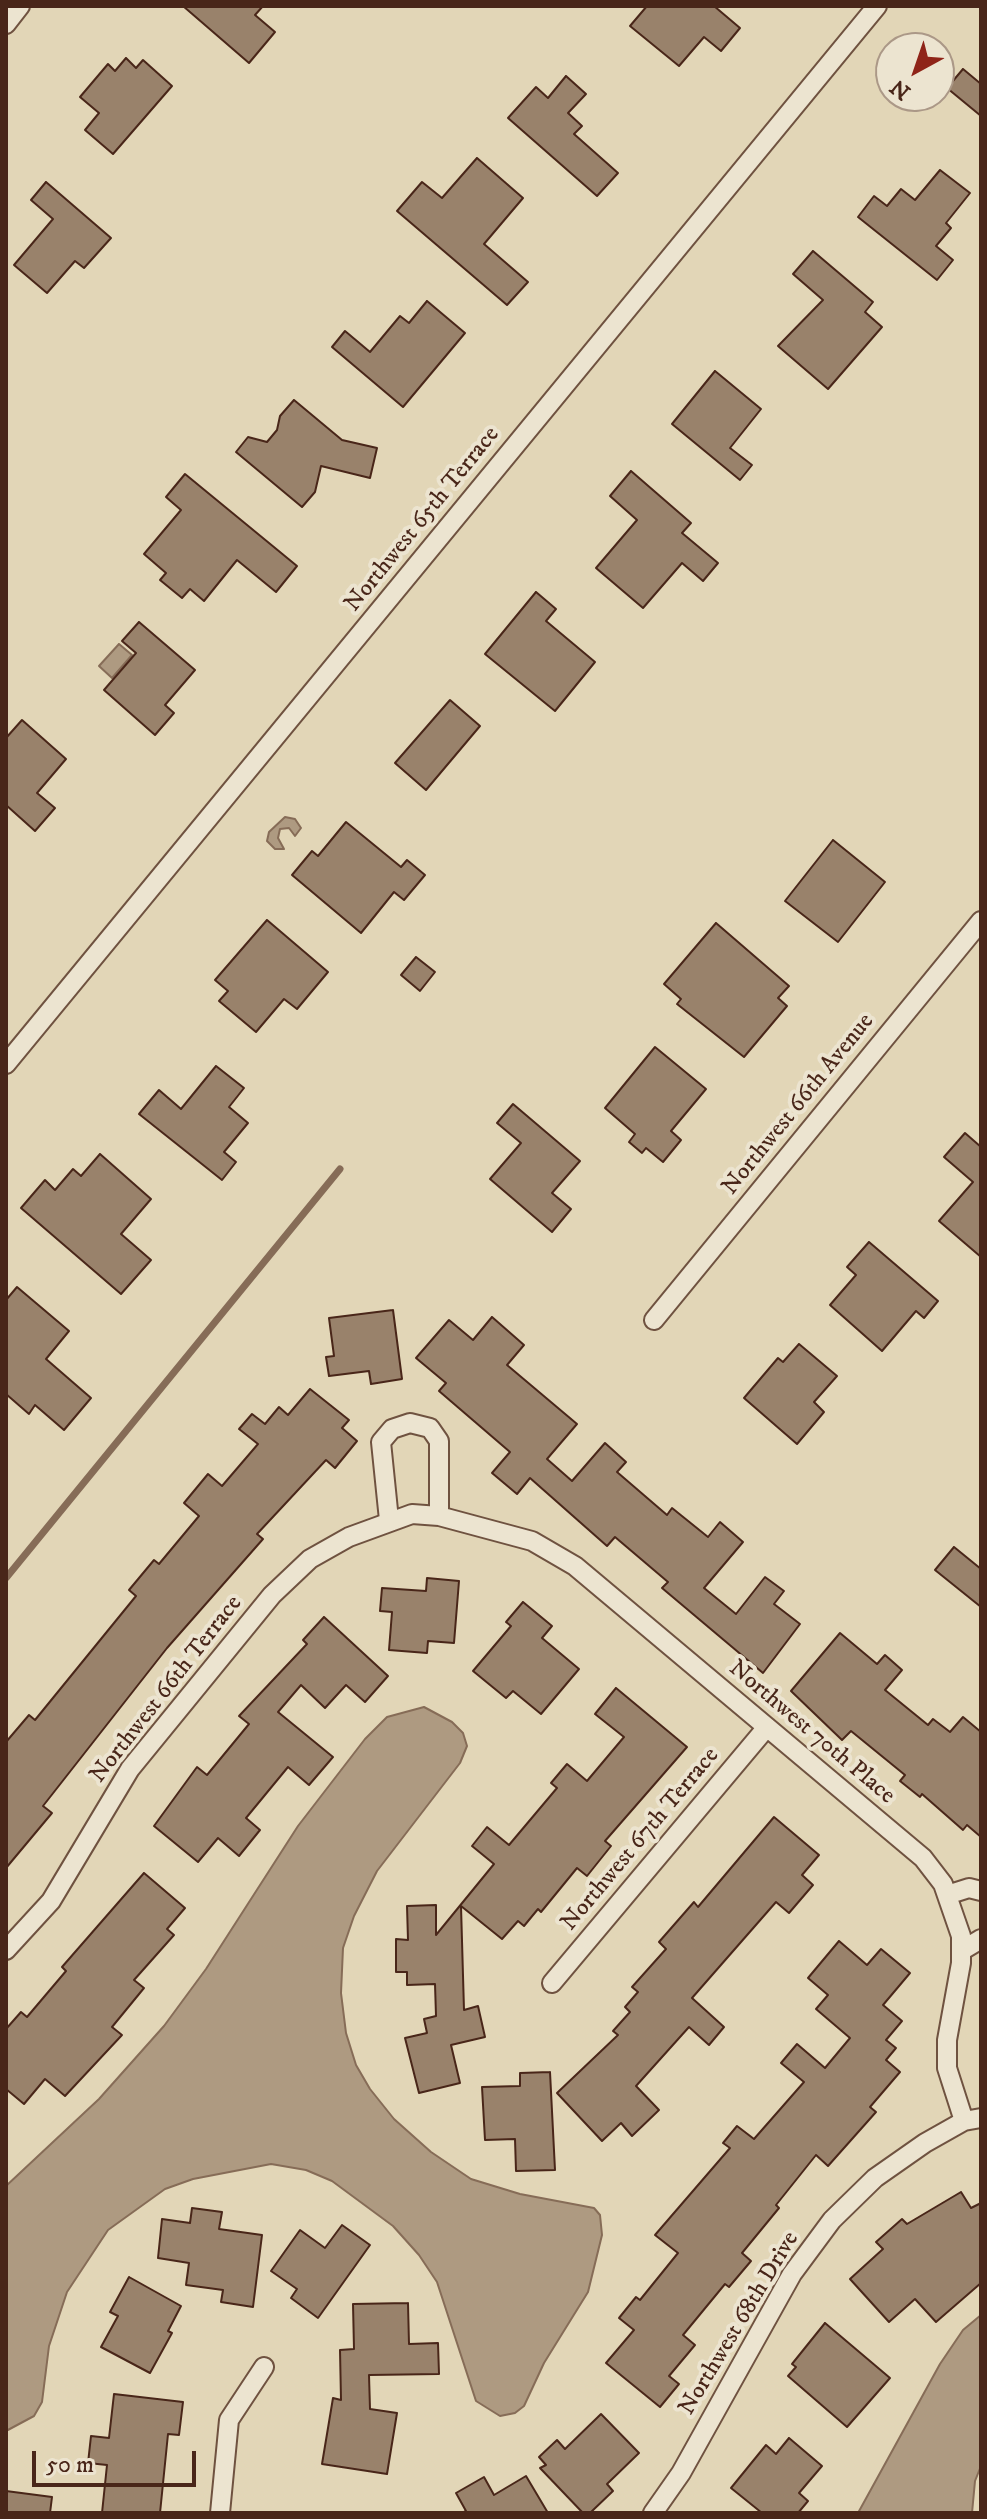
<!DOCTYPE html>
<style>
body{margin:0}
#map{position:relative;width:987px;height:2519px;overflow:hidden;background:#e2d6b7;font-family:"IM FELL DW Pica",serif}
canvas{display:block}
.frame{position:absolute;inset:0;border:8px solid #492619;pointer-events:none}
.north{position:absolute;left:875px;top:32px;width:80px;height:80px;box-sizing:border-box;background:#ece4d0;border:2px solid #ab9887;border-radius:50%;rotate:220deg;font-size:22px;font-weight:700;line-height:32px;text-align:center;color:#492619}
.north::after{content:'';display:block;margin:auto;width:28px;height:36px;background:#8f2418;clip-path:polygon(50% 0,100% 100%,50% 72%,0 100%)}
.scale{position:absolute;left:32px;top:2451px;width:164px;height:36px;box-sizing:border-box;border:4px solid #492619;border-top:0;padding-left:10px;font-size:24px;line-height:28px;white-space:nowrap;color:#492619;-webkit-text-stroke:6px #ece4d0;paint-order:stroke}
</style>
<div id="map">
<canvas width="987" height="2519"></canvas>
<div class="frame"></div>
<div class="north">N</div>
<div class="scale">50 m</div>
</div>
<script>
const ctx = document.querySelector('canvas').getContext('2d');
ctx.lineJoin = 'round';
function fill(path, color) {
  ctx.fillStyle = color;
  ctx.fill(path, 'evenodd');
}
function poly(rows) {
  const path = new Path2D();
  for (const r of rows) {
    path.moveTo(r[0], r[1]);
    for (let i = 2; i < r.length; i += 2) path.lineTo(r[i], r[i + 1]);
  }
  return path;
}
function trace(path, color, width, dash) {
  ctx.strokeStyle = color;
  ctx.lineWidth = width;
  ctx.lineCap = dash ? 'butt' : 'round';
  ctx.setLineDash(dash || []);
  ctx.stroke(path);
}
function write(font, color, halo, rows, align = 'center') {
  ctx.font = font + ' "IM FELL DW Pica",serif';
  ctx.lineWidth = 8;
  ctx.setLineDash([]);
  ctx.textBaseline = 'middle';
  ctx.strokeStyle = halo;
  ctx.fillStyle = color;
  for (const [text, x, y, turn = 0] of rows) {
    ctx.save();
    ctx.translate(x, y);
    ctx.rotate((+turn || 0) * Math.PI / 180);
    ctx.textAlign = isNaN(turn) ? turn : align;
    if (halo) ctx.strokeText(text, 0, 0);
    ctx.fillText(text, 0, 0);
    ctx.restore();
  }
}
const water = poly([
 [119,644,132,655,112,678,99,666,119,644],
 [285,817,295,819,301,828,295,836,289,828,280,829,278,838,284,849,275,849,267,841,269,832,285,817],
 [424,1707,452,1722,463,1733,467,1746,460,1763,377,1871,354,1916,343,1948,341,1993,346,2033,356,2065,370,2089,394,2119,431,2152,471,2179,520,2194,594,2208,600,2215,602,2235,588,2292,544,2363,524,2406,515,2413,500,2416,476,2401,437,2282,419,2255,393,2226,332,2181,306,2170,271,2164,193,2179,165,2189,108,2230,67,2292,49,2346,42,2402,34,2416,6,2431,6,2186,99,2099,164,2026,206,1969,298,1826,365,1739,387,1717,424,1707],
 [981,2315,981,2466,975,2481,972,2513,858,2513,940,2364,963,2330,981,2315]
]);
fill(water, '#ae9a81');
trace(water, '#866c57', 2);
trace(poly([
 [6,1578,340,1169]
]), '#866c57', 7);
const building = poly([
 [183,6,263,6,255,15,275,32,249,63,183,6],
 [647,6,714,6,740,28,721,51,704,37,679,66,630,26,647,6],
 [126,58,136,68,143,60,172,86,113,154,85,130,99,113,80,97,108,64,115,71,126,58],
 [963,69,981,84,981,116,947,88,963,69],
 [566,76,586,94,568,113,582,126,574,134,618,173,597,196,508,118,536,87,548,98,566,76],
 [477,158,523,198,484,244,528,282,507,305,397,211,422,182,442,198,477,158],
 [940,170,970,193,946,223,951,228,936,246,953,260,937,280,858,217,874,196,887,206,901,189,915,200,940,170],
 [46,182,111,238,84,268,75,261,47,293,14,265,53,219,31,200,46,182],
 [813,251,873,302,865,312,882,327,828,389,778,346,823,300,793,274,813,251],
 [427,301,465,333,403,407,332,347,345,331,370,352,400,316,409,323,427,301],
 [715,371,761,409,730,448,752,465,740,480,672,424,715,371],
 [294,400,342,440,377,448,370,478,321,466,315,492,302,507,236,452,248,437,267,442,277,430,280,416,294,400],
 [631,471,691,523,682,533,718,563,703,581,682,563,643,608,596,568,637,520,610,496,631,471],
 [185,474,297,566,276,592,237,560,204,601,190,589,182,598,160,580,166,573,144,554,181,510,166,497,185,474],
 [536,592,556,609,546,621,595,662,555,711,485,654,536,592],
 [139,622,195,670,165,705,174,713,155,735,104,690,136,653,122,641,139,622],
 [450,700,480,726,426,790,395,763,450,700],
 [22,720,66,759,37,793,55,808,35,831,6,805,6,738,22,720],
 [346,822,401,867,407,860,425,875,404,900,394,892,361,933,292,875,312,851,318,856,346,822],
 [833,840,885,882,838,942,785,901,833,840],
 [267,920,328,972,297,1009,284,999,256,1032,219,1001,228,991,215,980,267,920],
 [716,923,789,986,778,998,787,1006,744,1057,677,1004,681,999,664,984,716,923],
 [416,957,435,972,420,991,401,975,416,957],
 [655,1047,706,1089,671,1131,681,1140,663,1162,646,1148,642,1153,629,1142,635,1134,605,1108,655,1047],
 [216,1066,244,1088,229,1107,248,1123,224,1152,236,1162,222,1180,139,1114,159,1090,181,1109,216,1066],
 [513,1104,580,1161,552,1193,571,1209,552,1232,490,1179,521,1143,497,1123,513,1104],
 [965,1133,981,1147,981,1257,939,1221,973,1182,944,1157,965,1133],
 [100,1154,151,1199,121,1234,151,1260,121,1294,21,1208,45,1180,55,1190,73,1169,81,1176,100,1154],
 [869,1242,938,1301,924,1318,916,1311,882,1351,830,1305,856,1275,847,1267,869,1242],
 [17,1287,69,1331,46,1359,91,1398,64,1430,35,1405,29,1414,6,1394,6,1300,17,1287],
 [393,1310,402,1379,371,1384,369,1371,329,1376,326,1357,334,1356,329,1318,393,1310],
 [492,1317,524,1345,507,1365,577,1424,547,1459,572,1481,605,1443,626,1462,617,1472,667,1515,672,1508,708,1537,720,1522,743,1542,704,1588,736,1614,765,1577,784,1591,774,1604,800,1624,763,1673,662,1588,668,1582,615,1537,607,1546,530,1478,517,1494,492,1473,510,1452,439,1391,446,1383,416,1358,449,1320,473,1340,492,1317],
 [799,1344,837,1376,814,1402,824,1412,797,1444,744,1398,778,1358,783,1362,799,1344],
 [310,1389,349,1420,342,1428,357,1441,335,1468,326,1460,257,1534,263,1539,167,1648,43,1806,52,1813,6,1868,6,1742,29,1715,35,1720,136,1596,129,1590,154,1560,159,1564,199,1516,184,1503,208,1474,222,1486,258,1444,239,1429,252,1414,265,1424,279,1407,288,1415,310,1389],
 [954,1547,981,1569,981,1607,935,1570,954,1547],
 [427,1578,459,1581,454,1643,428,1641,427,1653,389,1650,392,1612,380,1611,382,1588,426,1591,427,1578],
 [523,1602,552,1626,542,1638,579,1669,541,1714,513,1691,506,1698,473,1671,511,1626,506,1622,523,1602],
 [324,1617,388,1676,365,1702,346,1685,325,1708,301,1685,278,1712,333,1757,309,1785,288,1767,246,1818,260,1830,239,1856,218,1838,198,1862,154,1826,197,1767,207,1775,249,1724,239,1716,307,1644,303,1640,324,1617],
 [840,1633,877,1664,885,1655,902,1670,885,1690,928,1725,933,1719,950,1732,963,1717,981,1732,981,1837,967,1825,963,1830,922,1794,920,1797,900,1781,905,1775,851,1731,842,1740,791,1691,840,1633],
 [616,1688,687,1747,605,1841,611,1846,587,1876,577,1868,541,1912,538,1909,524,1926,518,1921,502,1939,461,1906,464,2010,478,2006,485,2037,451,2045,460,2083,419,2093,405,2038,427,2033,424,2019,436,2016,435,1984,407,1985,407,1972,396,1972,396,1939,408,1940,407,1906,436,1905,436,1935,494,1864,472,1846,487,1827,509,1845,557,1788,551,1783,567,1764,587,1781,624,1737,595,1714,616,1688],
 [774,1817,819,1855,802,1875,813,1885,789,1913,776,1902,692,1998,724,2027,709,2045,689,2027,636,2086,659,2110,632,2136,621,2123,602,2141,557,2093,618,2035,613,2031,630,2012,625,2007,638,1992,632,1987,666,1949,659,1942,694,1902,698,1907,774,1817],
 [144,1873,185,1908,167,1929,174,1935,134,1980,144,1988,112,2027,122,2035,65,2096,45,2079,24,2104,6,2089,6,2029,21,2012,27,2017,66,1971,62,1967,144,1873],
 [839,1941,867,1965,881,1949,910,1973,883,2005,902,2021,886,2040,896,2048,886,2060,900,2072,870,2107,876,2112,828,2166,816,2155,776,2205,779,2208,742,2253,751,2261,729,2287,725,2284,683,2335,695,2345,669,2376,679,2384,660,2407,606,2363,634,2330,619,2318,636,2297,640,2300,678,2253,655,2235,730,2148,723,2143,737,2126,754,2139,804,2082,781,2063,797,2044,825,2068,850,2038,816,2009,828,1995,808,1978,839,1941],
 [550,2072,555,2170,516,2171,515,2139,485,2140,482,2087,520,2086,520,2073,550,2072],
 [961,2192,971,2208,981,2203,981,2283,936,2322,915,2299,889,2322,850,2279,883,2249,876,2242,902,2219,907,2224,961,2192],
 [192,2208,222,2212,219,2229,262,2235,253,2307,221,2302,223,2290,186,2285,189,2263,158,2258,162,2219,190,2223,192,2208],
 [342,2225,370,2245,318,2318,291,2298,297,2289,271,2271,300,2230,325,2248,342,2225],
 [129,2277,181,2306,168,2331,172,2333,150,2373,101,2347,118,2316,110,2312,129,2277],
 [408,2303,409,2344,438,2343,439,2374,369,2375,370,2409,397,2413,387,2474,322,2464,333,2398,341,2400,340,2350,354,2349,353,2304,408,2303],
 [825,2323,890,2378,847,2427,788,2376,796,2367,792,2364,825,2323],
 [114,2394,183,2402,179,2435,168,2434,160,2513,102,2513,107,2465,88,2463,91,2436,109,2438,114,2394],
 [601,2414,639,2453,607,2484,613,2491,590,2513,583,2513,540,2468,546,2465,539,2457,557,2440,565,2449,601,2414],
 [789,2438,822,2466,799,2493,808,2501,798,2513,762,2513,731,2488,766,2445,776,2454,789,2438],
 [526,2476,548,2513,462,2513,466,2511,456,2493,484,2477,494,2495,526,2476],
 [6,2491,52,2497,50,2513,6,2513,6,2491]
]);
fill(building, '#99826b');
trace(building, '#492619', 2);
const street = poly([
 [6,24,20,6],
 [6,1064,877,6],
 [654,1320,981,921],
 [389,1520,381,1442,392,1429,410,1423,430,1428,439,1441,439,1516],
 [947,1895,969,1888,981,1891],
 [6,1950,51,1901,130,1769,272,1595,310,1559,349,1537,412,1514,439,1516,532,1541,575,1566,923,1858,943,1884,961,1936,961,1963,947,2040,947,2068,964,2121],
 [961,1951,981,1939],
 [552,1983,767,1727],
 [220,2513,229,2420,264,2367],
 [653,2513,681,2473,792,2274,832,2220,875,2178,925,2143,964,2121,981,2118]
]);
trace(street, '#6f5240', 22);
trace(street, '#ece4d0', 18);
write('24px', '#492619', '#ece4d0', [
 ["Northwest 65th Terrace",423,520,-51],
 ["Northwest 66th Avenue",799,1105,-51],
 ["Northwest 66th Terrace",167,1690,-52],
 ["Northwest 70th Place",811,1733,40],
 ["Northwest 67th Terrace",641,1840,-50],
 ["Northwest 68th Drive",740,2324,-59]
]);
</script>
